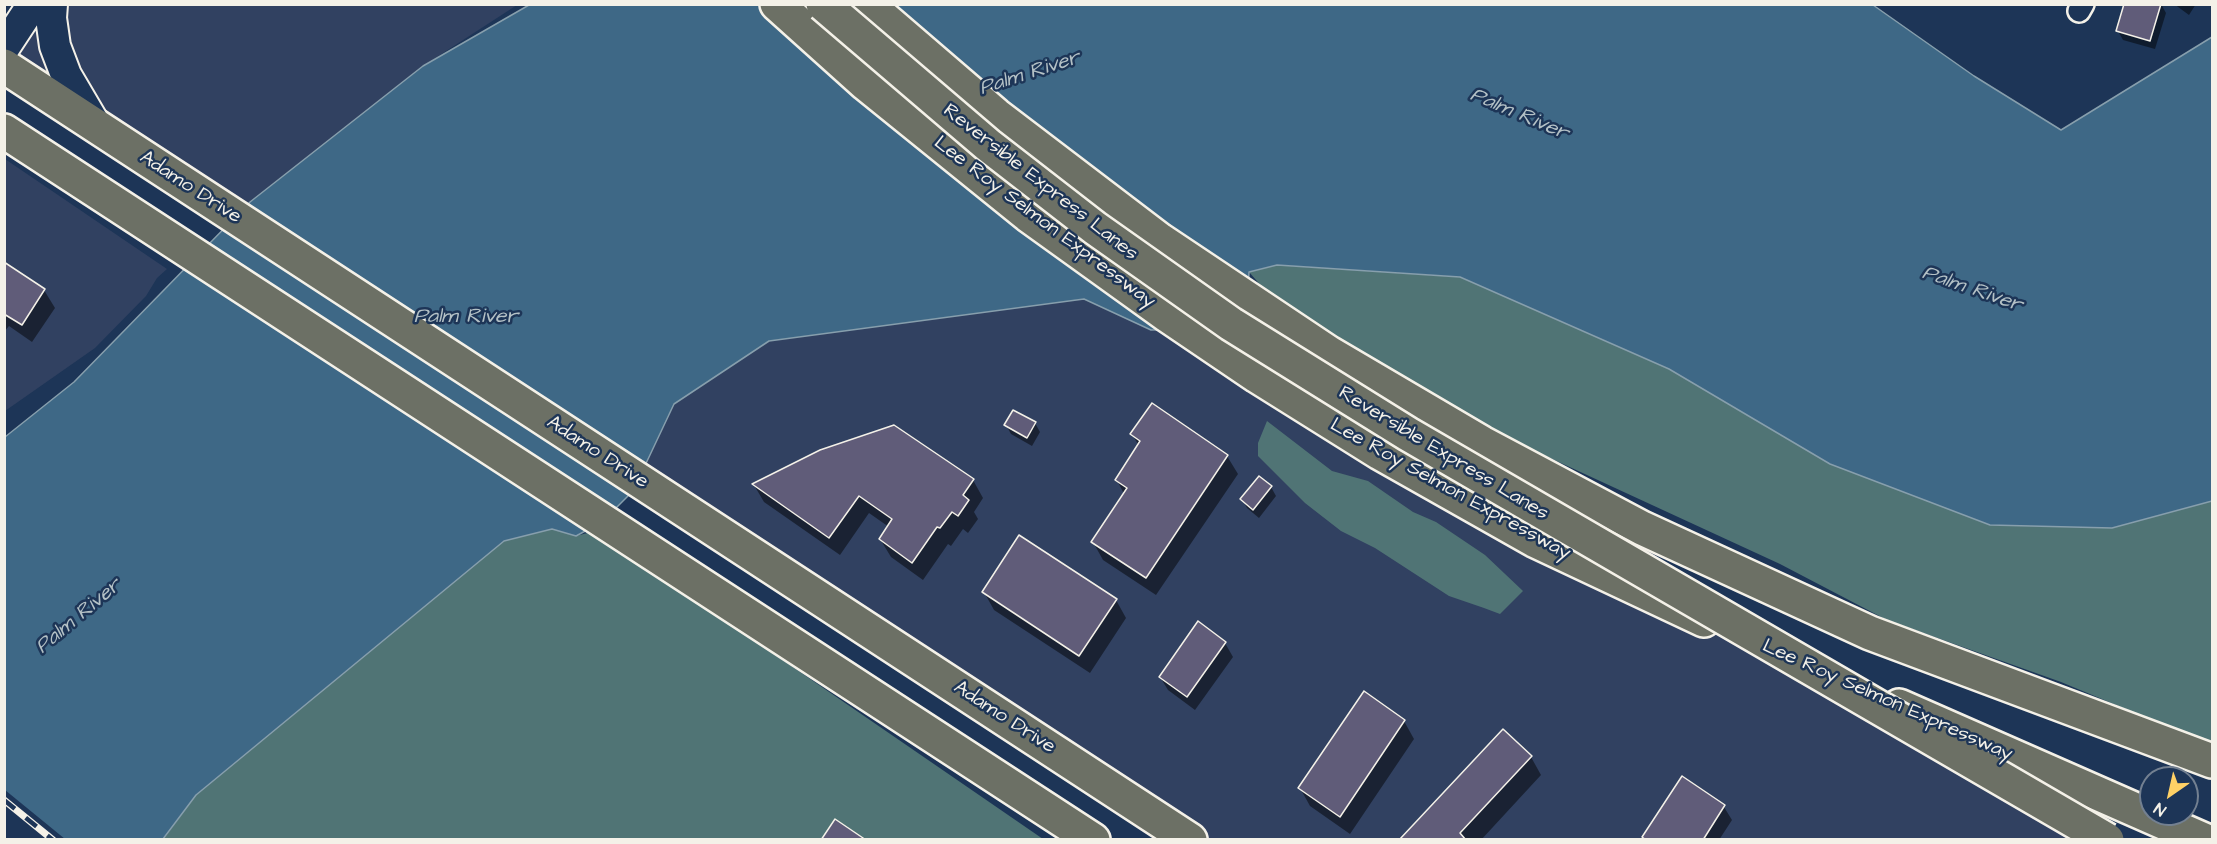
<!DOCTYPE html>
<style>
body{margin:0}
#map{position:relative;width:2217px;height:844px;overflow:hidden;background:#1d3557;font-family:"Architects Daughter",sans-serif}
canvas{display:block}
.frame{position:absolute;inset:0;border:6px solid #f4f1e8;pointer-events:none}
.north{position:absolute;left:2139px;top:766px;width:60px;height:60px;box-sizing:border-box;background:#1d3557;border:2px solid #738091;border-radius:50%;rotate:214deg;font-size:16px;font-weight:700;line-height:24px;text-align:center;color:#f4f1e8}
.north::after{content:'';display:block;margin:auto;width:21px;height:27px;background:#ffd166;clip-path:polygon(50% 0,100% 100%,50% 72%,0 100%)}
</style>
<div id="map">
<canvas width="2217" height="844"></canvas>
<div class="frame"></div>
<div class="north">N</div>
</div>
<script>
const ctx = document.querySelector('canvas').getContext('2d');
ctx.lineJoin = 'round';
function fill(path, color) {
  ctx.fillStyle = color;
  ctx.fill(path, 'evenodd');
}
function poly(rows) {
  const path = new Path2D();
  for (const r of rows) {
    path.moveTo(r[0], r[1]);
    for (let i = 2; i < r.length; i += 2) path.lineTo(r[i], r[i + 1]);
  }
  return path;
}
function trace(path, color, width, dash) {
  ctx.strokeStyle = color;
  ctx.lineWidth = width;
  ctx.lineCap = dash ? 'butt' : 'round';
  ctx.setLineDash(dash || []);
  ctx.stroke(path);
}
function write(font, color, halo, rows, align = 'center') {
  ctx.font = font + ' "Architects Daughter",sans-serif';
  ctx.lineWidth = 5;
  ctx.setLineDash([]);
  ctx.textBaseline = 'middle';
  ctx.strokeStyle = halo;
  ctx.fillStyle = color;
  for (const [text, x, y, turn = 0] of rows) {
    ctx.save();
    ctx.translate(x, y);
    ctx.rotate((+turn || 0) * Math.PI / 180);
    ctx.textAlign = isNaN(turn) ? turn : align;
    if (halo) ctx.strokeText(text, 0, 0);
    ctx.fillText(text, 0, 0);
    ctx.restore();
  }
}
fill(poly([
 [34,5,517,5,423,66,237,215,5,74],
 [5,159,167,269,157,278,146,296,95,348,5,411],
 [1084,299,1151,330,1181,330,2123,839,1190,839,641,474,674,404,769,341]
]), '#314161');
fill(poly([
 [1277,265,1460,277,1669,369,1830,464,2112,528,2212,501,2212,745,2061,682,1887,620,1780,564,1485,428,1277,304,1249,272],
 [1267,421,1332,471,1368,481,1413,512,1436,522,1485,555,1523,591,1500,614,1484,608,1449,596,1375,548,1341,531,1305,503,1258,456,1258,443],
 [552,529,576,536,595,531,1043,839,163,840,196,795,504,540]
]), '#507475');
const water = poly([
 [529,5,1873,5,1974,76,2061,130,2212,37,2212,501,2112,528,1990,525,1830,464,1669,369,1460,277,1277,265,1249,272,1247,315,1201,329,1151,330,1084,299,769,341,674,404,633,491,602,522,576,536,552,529,504,541,196,795,163,839,5,840,5,437,74,382,250,202,423,66,529,5]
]);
fill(water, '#3e6886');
trace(water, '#879fad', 1.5);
fill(poly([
 [5,790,65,839,5,839]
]), '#1d3557');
fill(poly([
 [2161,4,2166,13,2155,49,2123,40,2118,31],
 [2174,4,2196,4,2189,15],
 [4,264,44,290,55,308,32,342,9,326,4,332],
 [1035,423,1040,432,1032,446,1011,434,1006,425],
 [1132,434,1227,456,1238,474,1156,595,1103,560,1093,542,1124,494,1117,480,1139,446],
 [1259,478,1271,487,1276,496,1259,518,1247,508,1242,499],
 [973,480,983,498,974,512,978,519,968,533,963,529,951,546,948,544,923,580,891,557,880,539,889,527,869,513,840,555,764,502,754,485],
 [984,592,1116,600,1126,618,1090,673,994,610],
 [1225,643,1233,657,1195,710,1168,690,1160,677],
 [1404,721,1414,739,1350,834,1310,806,1300,788],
 [1503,731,1531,757,1541,775,1481,840,1401,840],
 [1683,779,1724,807,1732,820,1719,840,1645,840,1644,837]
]), '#0007');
const building = poly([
 [2124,4,2161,4,2150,41,2116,31,2124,4],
 [4,262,45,289,22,325,4,314,4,262],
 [1152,403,1228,455,1146,578,1091,542,1127,488,1115,480,1140,441,1130,434,1152,403],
 [1013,410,1036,422,1027,438,1004,425,1013,410],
 [894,425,974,479,963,495,969,500,958,516,952,512,940,528,937,527,912,563,879,539,892,519,859,496,829,538,752,484,820,450,894,425],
 [1259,476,1272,486,1253,510,1240,499,1259,476],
 [1019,535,1117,599,1079,656,982,592,1019,535],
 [1198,621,1226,642,1187,697,1159,677,1198,621],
 [1364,691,1405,720,1340,817,1298,788,1364,691],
 [1503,729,1532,756,1460,833,1466,840,1399,840,1503,729],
 [1682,776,1725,805,1703,840,1646,840,1642,837,1682,776],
 [835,819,866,840,821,840,835,819]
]);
fill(building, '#605c79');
trace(building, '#f4f1e8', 1.5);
const street = poly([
 [2079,11,2083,4]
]);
const secondary = poly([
 [52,4,51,18,55,46,66,75,96,126],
 [4,48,33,4]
]);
const primary = poly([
 [4,66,1190,840],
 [4,131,1093,840]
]);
const highway = poly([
 [777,4,866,84,1028,215,1167,315,1257,376,1380,453,1534,540,1704,620],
 [867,4,996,115,1160,240,1329,353,1482,443,1642,528,1870,633,2212,761],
 [1899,706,2204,840]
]);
trace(street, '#f4f1e8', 26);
trace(secondary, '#f4f1e8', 34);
trace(primary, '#f4f1e8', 38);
trace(highway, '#f4f1e8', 38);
trace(street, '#1d3557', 21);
trace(secondary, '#1d3557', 30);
trace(primary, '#6c7065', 33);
trace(highway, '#6c7065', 33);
const rail = poly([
 [4,800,53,840]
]);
trace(rail, '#f4f1e8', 7);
trace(rail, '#1d3557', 4.5, [14]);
const highwayBridge = poly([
 [823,4,988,145,1095,228,1231,324,1408,434,2107,840]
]);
trace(highwayBridge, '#f4f1e8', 38, []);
trace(highwayBridge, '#6c7065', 33);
write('20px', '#f4f1e8', '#1d3557', [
 ["Reversible Express Lanes",1040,183,38],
 ["Adamo Drive",190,188,33],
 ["Lee Roy Selmon Expressway",1044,223,37],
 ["Adamo Drive",597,453,33],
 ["Reversible Express Lanes",1443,454,31],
 ["Lee Roy Selmon Expressway",1450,490,29],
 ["Lee Roy Selmon Expressway",1887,701,24],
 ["Adamo Drive",1004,718,33]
]);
write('italic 21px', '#b4c1c6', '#1d3557', [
 ["Palm River",1030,74,-18],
 ["Palm River",1519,115,23],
 ["Palm River",1972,290,19],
 ["Palm River",466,318],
 ["Palm River",79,617,-40]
]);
</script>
